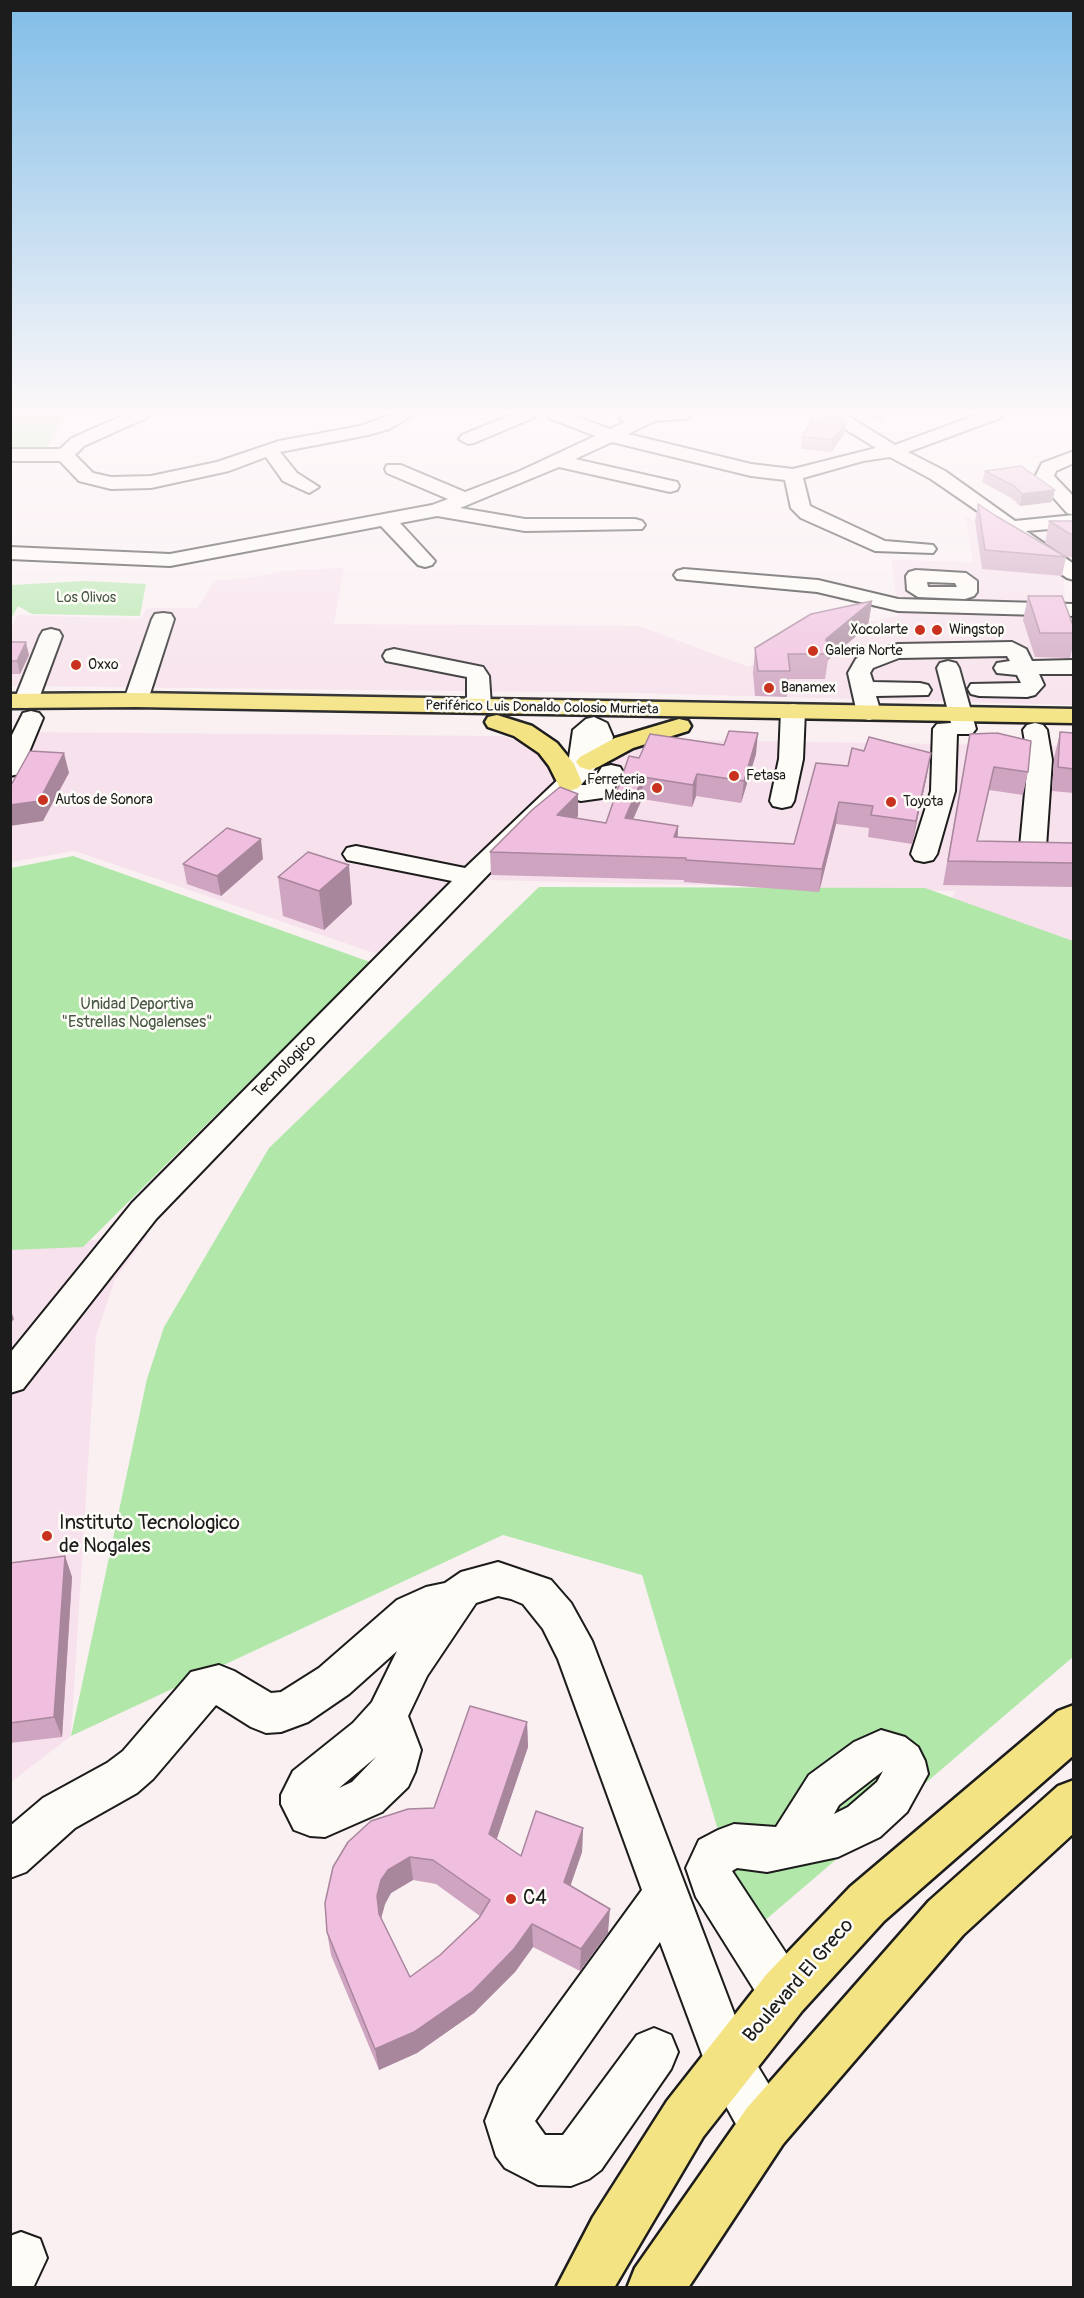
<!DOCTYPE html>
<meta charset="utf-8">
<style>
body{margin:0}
#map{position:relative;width:1084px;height:2298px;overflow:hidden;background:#faf0f2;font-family:Pangolin,sans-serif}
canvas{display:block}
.frame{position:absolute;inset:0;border:12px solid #1c1c1c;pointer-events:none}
</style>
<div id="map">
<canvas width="1084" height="2298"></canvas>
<div class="frame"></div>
</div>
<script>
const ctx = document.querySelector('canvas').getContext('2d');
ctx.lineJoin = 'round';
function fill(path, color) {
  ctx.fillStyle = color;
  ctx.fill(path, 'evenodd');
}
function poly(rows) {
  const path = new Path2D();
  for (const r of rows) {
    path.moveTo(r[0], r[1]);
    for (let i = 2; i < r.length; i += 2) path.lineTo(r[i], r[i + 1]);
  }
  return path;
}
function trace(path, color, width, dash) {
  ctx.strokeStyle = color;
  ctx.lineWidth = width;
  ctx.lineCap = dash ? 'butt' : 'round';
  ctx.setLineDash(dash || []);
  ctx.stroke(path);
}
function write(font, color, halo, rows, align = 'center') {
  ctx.font = font + ' Pangolin,sans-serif';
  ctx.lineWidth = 5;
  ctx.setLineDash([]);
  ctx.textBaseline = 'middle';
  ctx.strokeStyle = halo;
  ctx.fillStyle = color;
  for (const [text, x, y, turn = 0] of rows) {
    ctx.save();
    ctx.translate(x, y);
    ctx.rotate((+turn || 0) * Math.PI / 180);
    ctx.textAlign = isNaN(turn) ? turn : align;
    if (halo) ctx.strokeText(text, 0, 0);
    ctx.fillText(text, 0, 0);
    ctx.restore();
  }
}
fill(poly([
 [965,515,1064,579,1066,626,1073,643,1073,705,635,693,11,686,10,631,18,615,140,619,147,608,197,608,215,581,254,577,284,571,344,568,334,624,639,626,749,667,806,634,898,616,892,560,973,562],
 [11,732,504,736,532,747,552,768,557,787,377,954,75,851,11,862],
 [678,740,1073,746,1073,947,928,936,956,891,487,880,616,755,637,744],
 [149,1234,115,1279,96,1336,71,1736,11,1782,11,1249]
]), '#f7e1ec');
fill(poly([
 [10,414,65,414,46,449,11,449],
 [85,581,146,584,140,616,32,614,18,606,11,619,11,585],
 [73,856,370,962,83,1247,11,1250,11,868],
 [539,887,925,888,1073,941,1073,1657,749,1934,642,1575,503,1535,71,1736,147,1379,164,1327,269,1148]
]), '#b1e7a9');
const minor = poly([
 [126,414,149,414,146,418,84,446,75,455,93,473,111,477,151,476,217,462,279,441,360,426,393,414,415,414,389,429,368,435,280,452,297,473,319,487,309,493,283,481,266,457,229,471,151,488,111,489,79,481,60,461,10,461,10,449,60,449,72,438,126,414],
 [513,414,536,414,533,418,474,443,468,444,459,439,462,435,513,414],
 [546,414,570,414,610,429,625,422,620,418,625,414,691,414,688,418,682,419,655,421,628,434,751,464,793,469,876,448,827,418,824,414,845,414,895,445,979,414,1003,414,1000,418,908,452,945,471,1015,521,1074,515,1074,527,1026,531,1074,564,1074,580,1067,578,1018,545,1005,534,994,532,991,528,995,524,992,521,931,479,890,457,863,461,803,478,810,506,885,541,933,545,936,549,933,553,875,551,801,518,791,508,785,480,751,476,612,442,575,459,677,482,679,486,677,490,670,492,559,467,460,508,525,519,635,519,642,521,645,525,642,529,525,531,437,516,400,523,435,561,432,565,425,567,418,565,381,526,170,566,10,559,10,547,170,554,432,505,448,499,387,473,385,469,387,465,401,465,465,492,520,471,595,436,549,418,546,414],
 [1074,451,1074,463,1056,471,1054,476,1074,497,1074,515,1067,513,1035,477,1042,463,1074,451],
 [684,569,818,580,898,599,1074,604,1074,616,898,611,817,592,677,579,674,575,677,571,684,569],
 [916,570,966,573,977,581,977,592,974,596,965,599,918,597,907,590,906,576,909,572,916,570],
 [927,582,955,583,957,587,928,587,927,582],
 [163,613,171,614,174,619,148,700,144,705,136,707,128,705,124,700,152,619,155,614,163,613],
 [51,629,59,631,62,636,38,701,34,706,26,708,18,706,14,701,40,636,43,631,51,629],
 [1012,642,1026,649,1032,661,1074,660,1074,674,1039,674,1044,685,1035,695,1027,697,979,696,971,694,968,689,971,684,1021,683,1017,675,997,673,994,668,997,663,1010,661,1007,656,899,658,873,668,870,673,873,682,920,683,928,685,931,690,928,695,876,696,881,713,877,718,869,720,861,718,857,713,848,673,856,659,863,654,898,644,1012,642],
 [394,649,483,667,489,676,491,706,487,711,479,713,471,711,467,706,467,677,386,661,383,656,386,651,394,649],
 [948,661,956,663,959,668,976,729,972,734,957,734,955,791,937,854,933,860,924,862,915,860,911,854,931,791,933,729,937,724,951,723,937,668,940,663,948,661],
 [793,704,801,706,805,711,803,759,794,801,791,806,782,808,773,806,770,801,779,759,781,711,785,706,793,704],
 [31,711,39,713,43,718,22,769,19,774,10,776,10,739,23,713,31,711],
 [594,717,607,723,613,737,610,751,581,785,591,785,602,767,611,765,620,767,623,772,609,797,581,801,569,798,531,830,156,1219,23,1389,10,1393,10,1353,132,1203,452,881,347,860,343,854,347,848,356,846,465,868,567,771,573,730,586,719,594,717],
 [1035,723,1043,725,1047,730,1052,760,1046,847,1042,852,1033,855,1024,852,1020,847,1028,760,1023,730,1027,725,1035,723],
 [498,1562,551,1580,571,1603,592,1641,748,2050,783,2108,790,2126,783,2144,765,2151,747,2144,712,2081,660,1942,535,2121,545,2135,563,2135,637,2035,654,2028,671,2035,678,2052,671,2069,601,2170,589,2179,571,2186,538,2185,505,2168,496,2156,485,2121,499,2086,642,1890,558,1659,543,1629,523,1604,511,1599,498,1596,476,1603,427,1676,408,1716,421,1750,415,1772,408,1787,382,1812,325,1837,310,1836,294,1830,281,1804,281,1795,293,1771,353,1723,372,1702,397,1651,349,1694,308,1722,281,1732,266,1733,251,1727,216,1705,153,1779,137,1793,75,1828,26,1872,10,1878,10,1826,43,1798,107,1763,123,1751,191,1672,219,1665,234,1671,271,1693,281,1692,319,1668,397,1600,426,1587,445,1583,461,1572,498,1562],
 [376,1757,352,1782,339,1788,376,1757],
 [881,1730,905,1737,918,1747,925,1761,928,1774,907,1812,880,1837,838,1857,767,1872,737,1868,732,1871,801,1976,808,1993,801,2010,784,2017,767,2010,696,1897,686,1868,699,1840,718,1830,734,1824,776,1827,809,1775,854,1742,881,1730],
 [883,1771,877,1782,848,1807,834,1814,839,1805,883,1771],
 [21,2232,40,2239,47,2258,33,2288,10,2288,10,2236,21,2232]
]);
const major = poly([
 [136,693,1074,709,1074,723,136,707,10,708,10,694,136,693],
 [497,715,532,726,557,743,574,764,582,783,578,788,569,791,560,788,549,766,539,753,514,736,488,727,485,722,488,717,497,715],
 [679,719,688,721,691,726,688,731,633,748,598,767,589,770,580,767,576,762,580,757,615,738,679,719],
 [1074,1705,1074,1755,884,1921,802,2011,703,2137,614,2288,556,2288,593,2217,667,2101,766,1975,850,1887,1058,1711,1074,1705],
 [1074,1780,1074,1833,963,1935,783,2144,688,2288,627,2288,635,2268,747,2108,929,1901,1058,1786,1074,1780]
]);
trace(minor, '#1c1c1c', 4);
trace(major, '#1c1c1c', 5);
fill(minor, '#fdfcf7');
fill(major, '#f4e382');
fill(poly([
 [869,414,885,414,883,424],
 [846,423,844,434,831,452,801,449,802,437],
 [985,471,1052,502,1020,506,1011,498,982,482],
 [978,504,996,516,1066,557,1062,576,982,569,975,521],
 [1049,521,1074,521,1074,558,1065,556,1045,543],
 [1028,596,1074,628,1074,641,1070,658,1035,657,1023,620],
 [872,601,868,626,828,660,825,679,789,679,787,697,755,696,753,673,755,648],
 [10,642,29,655,20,674,10,674],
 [1060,732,1074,733,1074,793,1052,791,1054,758],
 [970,734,1028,772,1023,795,989,790,977,842,1074,843,1074,887,943,885],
 [756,754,741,803,696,796,692,807,642,799,633,819,678,826,678,837,794,844,816,763,927,775,912,844,868,837,869,828,836,824,819,892,684,882,684,880,491,875,490,852,578,794,578,816,576,818,606,823,639,758],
 [308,852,352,904,324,930,283,916,278,877],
 [263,859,221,896,187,884,183,864],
 [65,1556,72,1577,62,1737,10,1743,10,1563],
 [527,1722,528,1747,496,1840,521,1856,583,1828,582,1852,570,1885,608,1933,580,1971,533,1947,515,1972,474,2013,417,2053,379,2070,331,1955,327,1932,434,1808],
 [413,1880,436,1884,480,1916,440,1955,410,1977,381,1918,385,1904,391,1893]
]), '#cea4c0');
fill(poly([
 [846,423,844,434,831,452,832,440],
 [1055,490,1052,502,1020,506,1022,494],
 [872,601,868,626,828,660,829,654,826,639],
 [26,642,29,655,20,674,17,661],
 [758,733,756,754,741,803,744,781],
 [64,753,69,773,43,821,10,826,10,805],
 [931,753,927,775,912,844,916,821],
 [697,774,696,796,692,807,693,785],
 [643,777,642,799,624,840,625,818],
 [578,794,578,816,557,837,557,815],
 [839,802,836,824,819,892,822,869],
 [678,826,677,848,673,859,674,837],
 [261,839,263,859,221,896,217,876],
 [349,865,352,904,324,930,319,891],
 [10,1308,14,1319,10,1324],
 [65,1556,72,1577,62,1737,54,1717],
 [527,1722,528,1747,490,1859,489,1834],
 [583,1828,582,1852,564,1905,564,1882],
 [410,1857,413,1880,391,1893,385,1904,381,1919,379,1914,377,1896,381,1880,388,1870],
 [610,1909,608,1933,580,1971,581,1949],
 [532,1924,533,1947,515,1972,474,2013,417,2053,379,2070,375,2049]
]), '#a8869c');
const building = poly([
 [835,416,846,423,832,440,802,437,813,418,823,420,835,416],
 [1021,466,1055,490,1022,494,1014,486,985,471,1021,466],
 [978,504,996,516,1066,557,985,550,978,504],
 [1049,521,1074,521,1074,535,1070,534,1049,521],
 [1028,596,1062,596,1074,628,1074,633,1040,633,1028,596],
 [872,601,826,639,829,654,788,654,790,671,758,671,755,648,811,614,872,601],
 [10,642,26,642,17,661,10,661,10,642],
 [729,731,758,733,744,781,697,774,693,785,643,777,625,818,678,826,674,837,794,844,816,763,848,766,852,748,864,751,869,737,931,753,916,821,871,815,873,806,839,802,822,869,686,860,686,858,490,852,532,810,560,787,578,794,557,815,606,823,629,756,639,758,650,734,724,745,729,731],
 [1060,732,1074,733,1074,769,1058,767,1060,732],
 [997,733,1031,741,1028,772,994,767,977,841,1074,843,1074,863,948,861,970,734,997,733],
 [30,751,64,753,39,801,10,805,10,787,30,751],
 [227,828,261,839,217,876,183,864,227,828],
 [308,852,349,865,319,891,278,877,308,852],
 [65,1556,54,1717,10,1723,10,1563,65,1556],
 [470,1706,527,1722,489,1834,521,1856,536,1811,583,1828,564,1882,610,1909,581,1949,532,1924,514,1949,473,1991,414,2032,375,2049,327,1932,325,1903,333,1867,348,1842,371,1821,408,1809,434,1808,470,1706],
 [410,1857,433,1860,490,1900,479,1918,440,1955,410,1977,379,1914,377,1896,381,1880,388,1870,410,1857]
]);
fill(building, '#f0bfdf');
trace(building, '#a8869c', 1.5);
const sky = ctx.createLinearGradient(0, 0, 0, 735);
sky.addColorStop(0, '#80bde7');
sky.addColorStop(0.56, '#fdf8f9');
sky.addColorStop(1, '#fdf8f900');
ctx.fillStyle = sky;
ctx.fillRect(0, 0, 1084, 735);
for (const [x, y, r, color] of [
 [920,630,6,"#c8321e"],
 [937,630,6,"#c8321e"],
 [813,651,6,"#c8321e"],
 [76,665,6,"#c8321e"],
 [769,688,6,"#c8321e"],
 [734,776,6,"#c8321e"],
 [657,788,6,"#c8321e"],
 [43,800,6,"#c8321e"],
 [891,802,6,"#c8321e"],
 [47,1536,6,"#c8321e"],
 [511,1899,6,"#c8321e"]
]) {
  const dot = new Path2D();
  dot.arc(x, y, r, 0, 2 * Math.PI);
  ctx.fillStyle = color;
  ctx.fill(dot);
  trace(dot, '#fdfcf7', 2);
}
write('14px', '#495946', '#fdfcf7', [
 ["Los Olivos",86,598]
]);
write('14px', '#1c1c1c', '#fdfcf7', [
 ["Xocolarte",908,630,"right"],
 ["Wingstop",949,630],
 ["Galeria Norte",825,651],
 ["Oxxo",88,665],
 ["Banamex",781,688],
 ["Fetasa",746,776],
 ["Ferreteria",645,780,"right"],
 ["Medina",645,796,"right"],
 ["Autos de Sonora",55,800],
 ["Toyota",903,802]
], 'left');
write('14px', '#1c1c1c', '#fdfcf7', [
 ["Periférico Luis Donaldo Colosio Murrieta",542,708,1]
]);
write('16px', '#495946', '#fdfcf7', [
 ["Unidad Deportiva",137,1005],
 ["\"Estrellas Nogalenses\"",137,1023]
]);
write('16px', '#1c1c1c', '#fdfcf7', [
 ["Tecnologico",285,1067,-45]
]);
write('20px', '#1c1c1c', '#fdfcf7', [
 ["Instituto Tecnologico",59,1524],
 ["de Nogales",59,1547],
 ["C4",523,1899]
], 'left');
write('20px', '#1c1c1c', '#fdfcf7', [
 ["Boulevard El Greco",799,1981,-49]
]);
</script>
